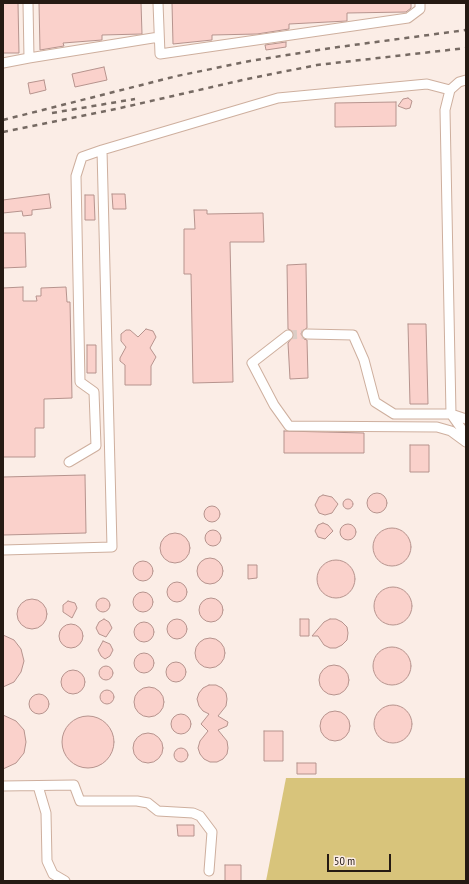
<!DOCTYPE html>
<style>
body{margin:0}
#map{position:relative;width:469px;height:884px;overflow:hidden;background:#fbede6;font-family:"PT Sans Narrow",sans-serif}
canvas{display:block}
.frame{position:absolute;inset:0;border:4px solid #251a13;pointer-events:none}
.scale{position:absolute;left:327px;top:854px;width:64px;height:18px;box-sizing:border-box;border:2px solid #251a13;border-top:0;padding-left:5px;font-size:12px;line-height:14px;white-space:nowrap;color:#251a13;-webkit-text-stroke:3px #fbede6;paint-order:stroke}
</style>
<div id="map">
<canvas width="469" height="884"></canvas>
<div class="frame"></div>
<div class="scale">50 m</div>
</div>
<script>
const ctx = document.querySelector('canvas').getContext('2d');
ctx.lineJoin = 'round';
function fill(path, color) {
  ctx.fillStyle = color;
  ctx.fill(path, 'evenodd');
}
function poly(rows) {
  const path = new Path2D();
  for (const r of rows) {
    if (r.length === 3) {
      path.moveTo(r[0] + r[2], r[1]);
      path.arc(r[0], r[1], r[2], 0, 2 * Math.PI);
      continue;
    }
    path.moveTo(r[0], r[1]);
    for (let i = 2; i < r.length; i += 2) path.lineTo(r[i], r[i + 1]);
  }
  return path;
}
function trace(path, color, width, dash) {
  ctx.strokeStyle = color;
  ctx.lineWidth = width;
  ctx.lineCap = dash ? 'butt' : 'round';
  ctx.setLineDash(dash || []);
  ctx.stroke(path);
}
fill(poly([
 [286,778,466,778,466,881,266,881]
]), '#d8c47b');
const building = poly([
 [3,3,18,3,19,53,3,53,3,3],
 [39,3,141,3,142,34,102,35,102,40,63,43,64,46,40,50,39,3],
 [172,3,411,3,411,8,406,12,347,13,347,21,289,24,289,29,257,34,212,35,212,40,173,44,172,3],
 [286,42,286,47,266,50,265,45,286,42],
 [104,67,107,80,75,87,72,74,104,67],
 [44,80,46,90,30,94,28,83,44,80],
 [408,98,412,101,410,108,406,109,398,106,403,99,408,98],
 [396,102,396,126,335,127,335,103,396,102],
 [49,194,51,208,32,210,32,215,23,216,22,211,3,213,3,200,49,194],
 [112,194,125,194,126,209,113,209,112,194],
 [85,195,94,195,95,220,85,220,85,195],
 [194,210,207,210,207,214,263,213,264,242,230,242,233,382,193,383,191,274,184,274,184,229,195,229,194,210],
 [3,233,25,233,26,267,3,268,3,233],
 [306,264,307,328,302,331,301,334,304,339,307,340,308,378,290,379,288,343,294,335,292,331,288,329,287,265,306,264],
 [23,287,23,301,37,301,36,296,41,296,41,288,66,287,67,302,70,302,72,398,44,399,44,428,35,428,35,457,3,457,3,288,23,287],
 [408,324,426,324,428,404,410,404,408,324],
 [146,329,153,331,156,337,150,348,156,357,151,366,151,385,125,385,125,365,120,361,120,358,126,347,121,341,121,334,126,330,130,330,138,337,146,329],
 [87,345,96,345,96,373,87,373,87,345],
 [284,431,364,433,364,453,284,453,284,431],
 [410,445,429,445,429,472,410,472,410,445],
 [85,475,86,533,3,535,3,477,85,475],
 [377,503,10],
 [323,495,332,497,338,504,332,513,325,515,319,513,315,505,319,497,323,495],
 [348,504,5],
 [212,514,8],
 [323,523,328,525,333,531,325,539,318,537,315,531,318,525,323,523],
 [348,532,8],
 [392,547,19],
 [213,538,8],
 [175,548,15],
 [210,571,13],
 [336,579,19],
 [143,571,10],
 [248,565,257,565,257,578,248,579,248,565],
 [177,592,10],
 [393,606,19],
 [143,602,10],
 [211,610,12],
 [103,605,7],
 [32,614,15],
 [68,601,75,603,77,608,72,618,63,612,63,605,68,601],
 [104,619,109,622,112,628,106,637,99,634,96,628,99,622,104,619],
 [300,619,309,619,309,636,300,636,300,619],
 [330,619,336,619,342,622,347,627,348,633,347,640,342,645,336,648,330,648,324,645,318,636,312,636,324,622,330,619],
 [177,629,10],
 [144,632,10],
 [71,636,12],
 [3,635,14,640,21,649,24,661,21,672,14,682,3,687,3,635],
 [210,653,15],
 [103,641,110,644,113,650,110,656,105,659,101,656,98,650,103,641],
 [392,666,19],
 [144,663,10],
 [176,672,10],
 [334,680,15],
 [106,673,7],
 [73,682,12],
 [209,685,216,685,222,688,226,693,227,699,226,706,218,716,228,722,227,726,218,730,227,741,228,748,227,754,223,759,217,762,210,762,204,759,200,754,198,748,200,741,208,731,201,724,209,714,203,711,199,706,197,699,199,693,203,688,209,685],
 [149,702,15],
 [107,697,7],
 [39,704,10],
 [393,724,19],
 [335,726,15],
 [181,724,10],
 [3,715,16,721,24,730,26,742,24,753,16,763,3,769,3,715],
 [88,742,26],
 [264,731,283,731,283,761,264,761,264,731],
 [148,748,15],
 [181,755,7],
 [297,763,316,763,316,774,297,774,297,763],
 [177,825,194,825,194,836,178,836,177,825],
 [225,865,241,865,241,881,225,881,225,865]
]);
fill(building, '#fad1cb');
trace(building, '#b6938d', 1);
trace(poly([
 [288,335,307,334]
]), '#dbcdc6', 9, [9, 4.5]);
const minor = poly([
 [158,3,160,54,408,18,420,9,420,3],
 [29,58,159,37],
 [3,63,29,58,28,3],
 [466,80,459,82,450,90,445,110,451,414,466,435],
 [307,334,353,335,364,360,375,402,394,414,451,414,466,419],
 [288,335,252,363,274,405,289,426,437,427,451,431,466,442],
 [69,462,96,446,94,392,80,382,76,176,82,157,102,150],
 [3,550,112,547,102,150,278,98,427,84,450,90],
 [3,786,74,785,80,801,137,801,148,803,158,811,193,813,200,816,212,832,209,871],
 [38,786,46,813,47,861,53,874,65,881]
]);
trace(minor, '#ceaf9e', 11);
trace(minor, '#fff', 9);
trace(poly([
 [52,113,135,99],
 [3,120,177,76,250,61,331,48,466,30],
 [3,132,116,109,247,79,317,65,466,48]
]), '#766a63', 2.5, [5, 5]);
</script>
